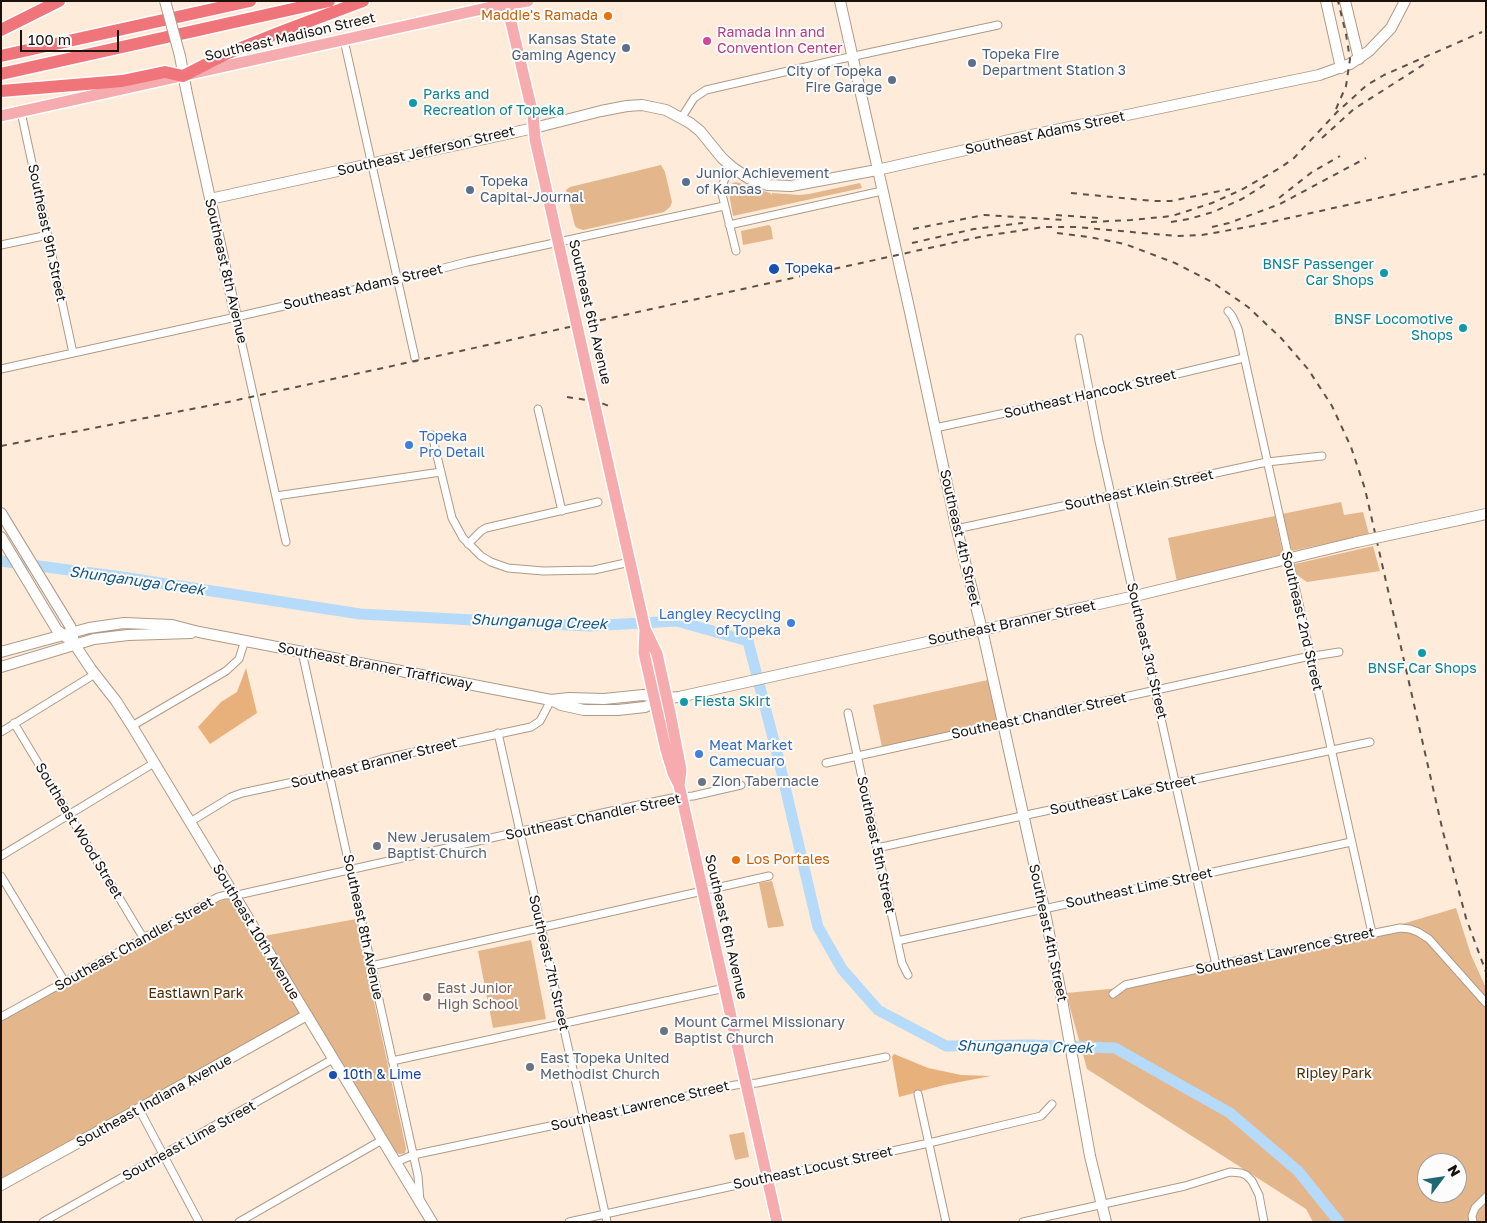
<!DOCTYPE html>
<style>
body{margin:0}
#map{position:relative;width:1487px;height:1223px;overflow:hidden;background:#feebda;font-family:"Golos Text",sans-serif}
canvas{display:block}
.frame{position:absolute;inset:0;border:2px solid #1a120b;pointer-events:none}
.north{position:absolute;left:1417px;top:1153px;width:50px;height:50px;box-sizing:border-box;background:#fcfcfc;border:1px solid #a29e9c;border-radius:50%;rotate:59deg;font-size:14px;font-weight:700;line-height:20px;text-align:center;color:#1a120b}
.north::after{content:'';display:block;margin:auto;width:18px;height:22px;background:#1e6971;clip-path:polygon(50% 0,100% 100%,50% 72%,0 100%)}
.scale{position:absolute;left:20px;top:30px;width:99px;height:22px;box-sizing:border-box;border:2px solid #1a120b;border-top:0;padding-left:6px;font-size:15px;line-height:18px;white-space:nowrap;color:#1a120b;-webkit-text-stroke:4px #fcfcfc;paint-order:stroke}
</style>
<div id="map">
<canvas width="1487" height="1223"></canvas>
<div class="frame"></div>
<div class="north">N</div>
<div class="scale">100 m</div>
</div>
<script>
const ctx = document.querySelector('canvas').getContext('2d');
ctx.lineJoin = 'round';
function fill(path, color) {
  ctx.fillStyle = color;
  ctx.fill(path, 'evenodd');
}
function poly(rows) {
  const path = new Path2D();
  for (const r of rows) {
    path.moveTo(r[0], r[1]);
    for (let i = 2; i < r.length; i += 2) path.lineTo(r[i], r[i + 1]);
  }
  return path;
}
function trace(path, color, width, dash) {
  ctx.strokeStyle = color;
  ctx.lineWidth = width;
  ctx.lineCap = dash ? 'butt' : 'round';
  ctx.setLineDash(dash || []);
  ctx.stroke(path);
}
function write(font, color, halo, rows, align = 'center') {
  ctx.font = font + ' "Golos Text",sans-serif';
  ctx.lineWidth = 4;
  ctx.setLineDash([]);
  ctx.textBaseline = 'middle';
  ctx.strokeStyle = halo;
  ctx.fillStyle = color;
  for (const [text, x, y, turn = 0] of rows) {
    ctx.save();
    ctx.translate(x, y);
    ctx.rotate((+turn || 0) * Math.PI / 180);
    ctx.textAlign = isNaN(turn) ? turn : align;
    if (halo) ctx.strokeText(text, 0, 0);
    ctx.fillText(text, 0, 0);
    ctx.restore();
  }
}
fill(poly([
 [661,165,665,172,672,202,670,207,664,212,583,230,577,228,575,226,566,190,570,187],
 [736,182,770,193,772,195,772,193,799,195,809,194,860,183,862,188,733,216,728,188,731,184],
 [769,225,771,227,773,239,743,245,741,231],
 [1341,502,1344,515,1363,512,1369,534,1292,551,1282,514],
 [1275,516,1283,554,1177,582,1168,538],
 [1373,546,1380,571,1307,582,1297,575,1295,564],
 [988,680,997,719,995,722,882,747,873,705],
 [772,881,784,926,768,928,759,883],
 [230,898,232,900,299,1011,299,1015,1,1180,1,1022,218,902],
 [1456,908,1471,955,1486,988,1486,1222,1313,1222,1306,1209,1087,1069,1066,993,1120,988,1372,933],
 [1427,1163,1457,1163,1457,1193,1427,1193],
 [356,919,406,1148,405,1153,400,1154,394,1152,264,936],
 [531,940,546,1019,493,1028,478,951],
 [744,1132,749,1157,735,1160,729,1135]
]), '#e4b68b');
fill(poly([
 [246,668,257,713,210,744,198,727,221,702,237,692],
 [894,1054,928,1068,961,1075,991,1076,944,1085,899,1097,892,1057]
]), '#e8b07a');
trace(poly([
 [1,561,122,577,360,614,588,626,677,621,748,641,778,757,818,927,842,969,878,1010,946,1046,1031,1045,1115,1048,1230,1113,1298,1171,1339,1222]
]), '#b6daf9', 11);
const street = poly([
 [344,40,415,358],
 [21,112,73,353],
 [682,117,694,98,706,90,836,60,998,25],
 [732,167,725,178,721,190,736,251],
 [729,225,882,191],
 [1,245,48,235],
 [1228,311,1232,316,1238,329,1372,933],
 [236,317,286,542],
 [1079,338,1099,441,1216,965],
 [1,369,236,317,397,280,467,262,724,206],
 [538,409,562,511],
 [935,428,1089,395,1244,358],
 [432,435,452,518,463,538,481,556,491,562,508,568,543,571,594,570,630,562],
 [276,496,441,472],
 [956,529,1267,462,1322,456],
 [468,544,481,531,486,528,598,502],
 [302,652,418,1176,420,1201],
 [848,713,902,963,908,975],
 [14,723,144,939],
 [132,726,226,671,239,659,245,640],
 [1,732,95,674],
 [498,733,607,1222],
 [826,763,1301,658,1339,652],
 [190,822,231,797,242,793,340,772,382,759,531,727,540,721,551,700],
 [877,848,1031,814,1370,742],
 [1,856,154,763],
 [1,876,65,982],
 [897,941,1351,842],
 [371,966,769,876],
 [1113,994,1125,985,1216,965,1400,928,1410,929,1418,932,1429,939,1486,1003],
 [1,1017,218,897,225,895,242,894,629,807,672,798,693,796,741,785],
 [392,1061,725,988],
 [918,1094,946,1222],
 [139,1109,199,1222],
 [396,1162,413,1155,465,1144,626,1110,735,1085,757,1083,886,1057],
 [43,1222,333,1059],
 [239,1222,382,1140],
 [569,1222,929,1143,1041,1116,1052,1104],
 [1023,1222,1185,1186,1230,1172,1241,1173,1246,1175,1252,1181,1259,1195,1264,1222],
 [1473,1222,1472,1216,1475,1208,1486,1197]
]);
const secondary = poly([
 [840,1,910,312,956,526,984,638,1044,908,1061,994,1090,1156,1106,1222],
 [1326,1,1341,68],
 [1345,1,1359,59],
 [180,56,186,89,236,317],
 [210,199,534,128,601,111,627,106,642,105,666,110,690,123,700,131,722,158,732,167,748,178,768,185,791,186,877,170,1036,134,1319,75,1350,64,1369,51,1391,28,1405,1],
 [1,513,70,626,75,645,91,669,116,701,132,726,432,1222],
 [1,537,57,630,67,638],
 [1303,555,1357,542],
 [1,652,89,628,124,623,172,625,199,632,551,700,561,705,584,710,618,710,645,707,661,700],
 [1,667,94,639,128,635,191,633],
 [551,700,569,698,604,699,643,695,667,698,679,697,1135,596,1275,562],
 [1,1185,139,1109,307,1015]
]);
const primary = poly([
 [506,1,533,115,535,139,542,170],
 [1,116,491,7,528,1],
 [621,522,645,629,657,654,670,713,681,770,679,785],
 [645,629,644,653,666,750,673,773,679,785,777,1222]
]);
const highway = poly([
 [1,30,59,1],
 [1,56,250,1],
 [1,74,329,1],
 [1,91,122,81,165,72,183,76,226,54,278,33,363,1]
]);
trace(street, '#b09a87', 9);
trace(secondary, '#b09a87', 12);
trace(primary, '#fff', 14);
trace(highway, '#fff', 15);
trace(street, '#fff', 7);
trace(secondary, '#fff', 10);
trace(primary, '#f6acaf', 11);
trace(highway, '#f0757a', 12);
trace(poly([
 [1336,109,1346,86,1350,59,1346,34,1338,1],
 [1322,138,1354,109,1429,61],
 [1071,193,1153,201,1171,201,1230,189],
 [1279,198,1312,172,1340,156],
 [1056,215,1098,218],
 [1091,222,1131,220,1172,216,1212,203,1241,190,1280,168,1294,158,1337,112,1367,85,1384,75,1482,32],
 [1171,222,1189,219,1213,212,1242,199,1266,184],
 [1212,227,1229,223,1280,204,1366,158],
 [913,229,984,215,1064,220],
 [1057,233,1089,237,1125,244,1175,263,1212,282,1248,307,1281,338,1308,369,1332,406,1351,447,1365,489,1443,832,1466,918,1486,972],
 [912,243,974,229,1023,223],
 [567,397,599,402,609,406],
 [1,446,228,402,984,236,1044,227,1076,227,1176,236,1202,235,1253,226,1486,174]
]), '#5e5248', 2, [6, 6]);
const secondaryBridge = poly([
 [165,1,180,56],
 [1357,542,1486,514],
 [1275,562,1303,555]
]);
const primaryBridge = poly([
 [542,170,621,522]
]);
trace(secondaryBridge, '#b09a87', 12, []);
trace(primaryBridge, '#fff', 14, []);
trace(secondaryBridge, '#fff', 10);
trace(primaryBridge, '#f6acaf', 11);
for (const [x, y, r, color] of [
 [608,16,5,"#e8710a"],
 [707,41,5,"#d1479c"],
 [626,48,5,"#5c6f8a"],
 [972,63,5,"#5c6f8a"],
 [892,80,5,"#5c6f8a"],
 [413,103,5,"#0f9aa8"],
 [686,182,5,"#5c6f8a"],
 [470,190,5,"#5c6f8a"],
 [774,269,6,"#1a4fb4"],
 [1384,273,5,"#0f9aa8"],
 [1463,328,5,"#0f9aa8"],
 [409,445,5,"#3f7fe0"],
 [791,623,5,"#3f7fe0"],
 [1422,653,5,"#0f9aa8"],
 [684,702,5,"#0f9aa8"],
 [699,754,5,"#3f7fe0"],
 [702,782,5,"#6b7280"],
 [377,846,5,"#6b7280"],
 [736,860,5,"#e8710a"],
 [427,997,5,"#8d6e63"],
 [664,1031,5,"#6b7280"],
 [530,1067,5,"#6b7280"],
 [333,1075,5,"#1a4fb4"]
]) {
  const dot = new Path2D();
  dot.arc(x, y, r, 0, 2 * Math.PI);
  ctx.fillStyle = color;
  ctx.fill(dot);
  trace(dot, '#fcfcfc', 2);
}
write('14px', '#c56008', '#fcfcfc', [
 ["Maddie's Ramada",598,16],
 ["Los Portales",746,860,"left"]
], 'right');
write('14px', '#b23c85', '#fcfcfc', [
 ["Ramada Inn and",717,33],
 ["Convention Center",717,49]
], 'left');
write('14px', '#1a120b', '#fcfcfc', [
 ["Southeast Madison Street",290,37,-13],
 ["Southeast Adams Street",1045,133,-12],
 ["Southeast Jefferson Street",426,151,-13],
 ["Southeast 9th Street",47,233,78],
 ["Southeast 8th Avenue",226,271,77],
 ["Southeast Adams Street",363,287,-13],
 ["Southeast 6th Avenue",590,312,77],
 ["Southeast Hancock Street",1090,394,-13],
 ["Southeast Klein Street",1139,490,-12],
 ["Southeast 4th Street",960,538,77],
 ["Southeast 2nd Street",1302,621,77],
 ["Southeast Branner Street",1012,623,-12],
 ["Southeast 3rd Street",1147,651,77],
 ["Southeast Branner Trafficway",375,666,11],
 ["Southeast Chandler Street",1039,716,-12],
 ["Southeast Branner Street",374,763,-14],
 ["Southeast Lake Street",1123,795,-12],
 ["Southeast Chandler Street",593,817,-12],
 ["Southeast Wood Street",79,831,59],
 ["Southeast 5th Street",876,845,78],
 ["Southeast Lime Street",1139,888,-12],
 ["Southeast 8th Avenue",363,927,78],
 ["Southeast 6th Avenue",726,927,77],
 ["Southeast 10th Avenue",256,932,59],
 ["Southeast 4th Street",1048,933,78],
 ["Southeast Chandler Street",134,944,-29],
 ["Southeast Lawrence Street",1285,951,-12],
 ["Southeast 7th Street",549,963,77],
 ["Southeast Indiana Avenue",154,1101,-29],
 ["Southeast Lawrence Street",640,1106,-13],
 ["Southeast Lime Street",189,1141,-29],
 ["Southeast Locust Street",813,1168,-12]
]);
write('14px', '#4e5e75', '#fcfcfc', [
 ["Kansas State",616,40,"right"],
 ["Gaming Agency",616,56,"right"],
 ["Topeka Fire",982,55],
 ["Department Station 3",982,71],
 ["City of Topeka",882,72,"right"],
 ["Fire Garage",882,88,"right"],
 ["Junior Achievement",696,174],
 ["of Kansas",696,190],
 ["Topeka",480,182],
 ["Capital-Journal",480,198]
], 'left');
write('14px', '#0d838f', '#fcfcfc', [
 ["Parks and",423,95],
 ["Recreation of Topeka",423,111],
 ["BNSF Passenger",1374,265,"right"],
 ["Car Shops",1374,281,"right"],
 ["BNSF Locomotive",1453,320,"right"],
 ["Shops",1453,336,"right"],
 ["BNSF Car Shops",1422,669,"center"],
 ["Fiesta Skirt",694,702]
], 'left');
write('14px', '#164399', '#fcfcfc', [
 ["Topeka",785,269],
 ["10th & Lime",343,1075]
], 'left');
write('14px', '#366cbe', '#fcfcfc', [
 ["Topeka",419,437],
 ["Pro Detail",419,453],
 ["Langley Recycling",781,615,"right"],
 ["of Topeka",781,631,"right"],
 ["Meat Market",709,746],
 ["Camecuaro",709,762]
], 'left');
write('14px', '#5b616d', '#fcfcfc', [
 ["Zion Tabernacle",712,782],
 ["New Jerusalem",387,838],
 ["Baptist Church",387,854],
 ["Mount Carmel Missionary",674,1023],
 ["Baptist Church",674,1039],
 ["East Topeka United",540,1059],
 ["Methodist Church",540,1075]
], 'left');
write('14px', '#785e54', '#fcfcfc', [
 ["East Junior",437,989],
 ["High School",437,1005]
], 'left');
write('14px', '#4f2b00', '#fcfcfc', [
 ["Eastlawn Park",196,994],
 ["Ripley Park",1334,1074]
]);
write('italic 15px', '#135686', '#fcfcfc', [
 ["Shunganuga Creek",137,581,8],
 ["Shunganuga Creek",539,622,2],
 ["Shunganuga Creek",1025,1047,1]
]);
</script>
